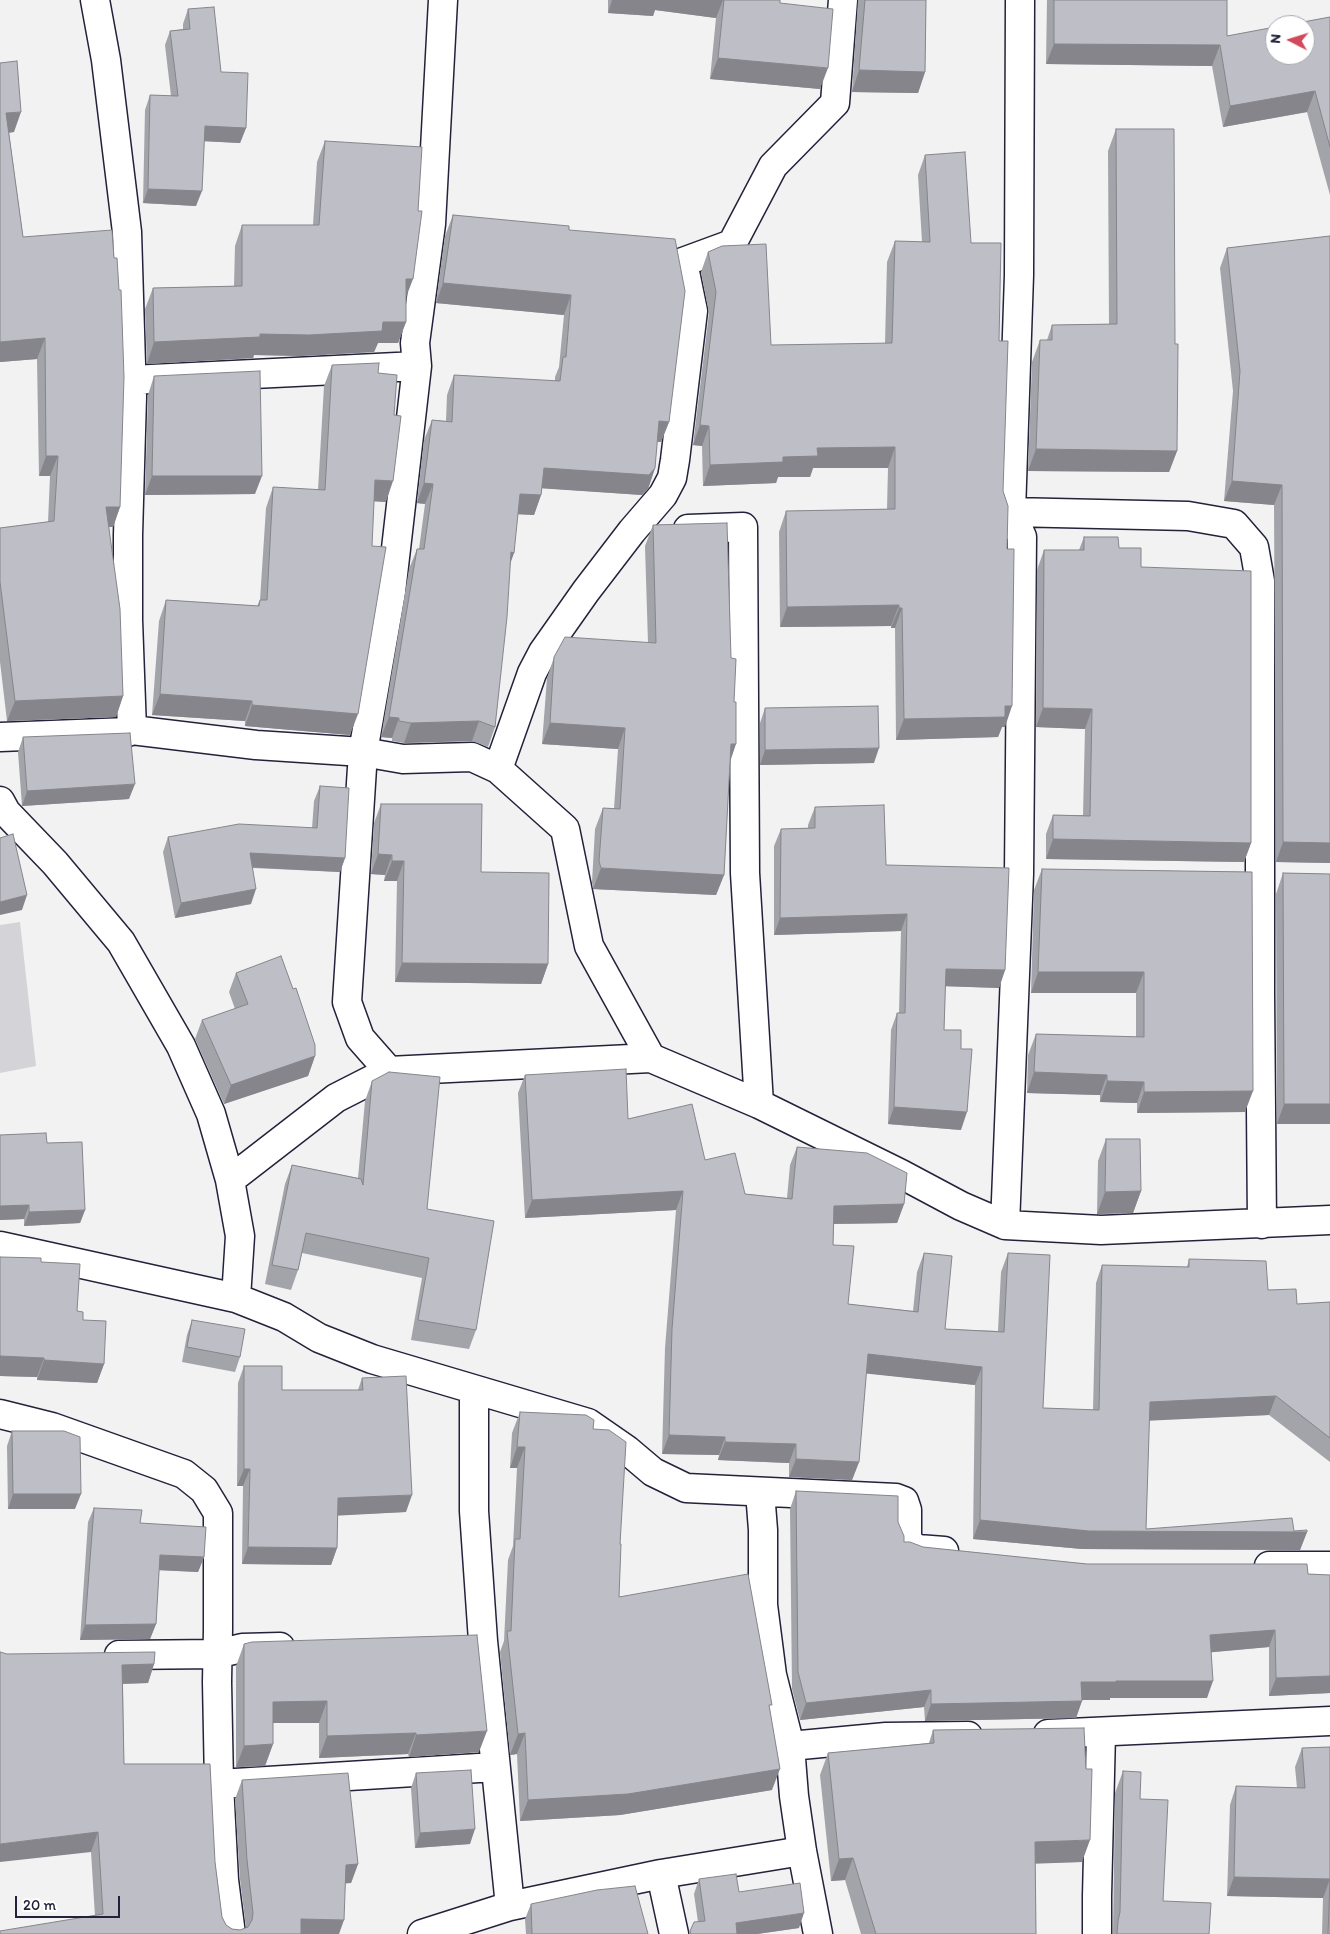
<!DOCTYPE html>
<style>
body{margin:0}
#map{position:relative;width:1330px;height:1934px;overflow:hidden;background:#f2f2f3;font-family:Itim,sans-serif}
canvas{display:block}
.north{position:absolute;left:1265px;top:15px;width:50px;height:50px;box-sizing:border-box;background:#fff;border:1px solid #a7a7b1;border-radius:50%;rotate:275deg;font-size:14px;font-weight:700;line-height:20px;text-align:center;color:#22223b}
.north::after{content:'';display:block;margin:auto;width:18px;height:22px;background:#d1495b;clip-path:polygon(50% 0,100% 100%,50% 72%,0 100%)}
.scale{position:absolute;left:15px;top:1896px;width:105px;height:22px;box-sizing:border-box;border:2px solid #22223b;border-top:0;padding-left:6px;font-size:15px;line-height:18px;white-space:nowrap;color:#22223b;-webkit-text-stroke:4px #fff;paint-order:stroke}
</style>
<div id="map">
<canvas width="1330" height="1934"></canvas>
<div class="north">N</div>
<div class="scale">20 m</div>
</div>
<script>
const ctx = document.querySelector('canvas').getContext('2d');
ctx.lineJoin = 'round';
function fill(path, color) {
  ctx.fillStyle = color;
  ctx.fill(path, 'evenodd');
}
function poly(rows) {
  const path = new Path2D();
  for (const r of rows) {
    path.moveTo(r[0], r[1]);
    for (let i = 2; i < r.length; i += 2) path.lineTo(r[i], r[i + 1]);
  }
  return path;
}
function trace(path, color, width, dash) {
  ctx.strokeStyle = color;
  ctx.lineWidth = width;
  ctx.lineCap = dash ? 'butt' : 'round';
  ctx.setLineDash(dash || []);
  ctx.stroke(path);
}
fill(poly([
 [20,922,36,1066,0,1073,0,925]
]), '#d3d3d8');
const street = poly([
 [95,0,106,60,127,232,132,397,128,535,128,620,132,730],
 [131,380,417,366],
 [1011,512,1188,516,1234,524,1254,547,1260,581,1260,993,1262,1224],
 [688,529,743,527,745,873,759,1104],
 [0,737,128,732,132,730,256,745,363,752,403,759,472,757,498,769,565,829,589,946,651,1058,759,1104,901,1174,961,1206,1005,1225,1101,1230,1330,1220],
 [498,769,532,673,543,652,586,591,632,531,663,495,672,478,675,460,693,311,683,262,732,244,773,166,835,103,843,0],
 [0,801,6,812,55,863,121,942,181,1046,211,1114,230,1180,240,1236,236,1298],
 [389,1071,360,1038,347,1002,363,752,391,592,417,366,415,343,431,224,443,0],
 [230,1180,336,1098,389,1071,651,1058],
 [1005,1225,1019,874,1022,537,1011,512,1019,275,1020,0],
 [0,1246,236,1298,284,1317,319,1338,372,1359,588,1423,627,1450,653,1472,686,1488,896,1498,904,1501,907,1510,907,1539,911,1545,918,1549,944,1551],
 [474,1390,474,1511,483,1641,510,1906],
 [0,1414,52,1427,184,1474,204,1490,218,1513,218,1629,217,1682,219,1784,224,1880,231,1934],
 [760,1492,763,1530,763,1605,772,1675,790,1746,794,1796,802,1851,818,1934],
 [1269,1566,1330,1566],
 [119,1655,217,1654,242,1648,280,1647],
 [1048,1734,1330,1721],
 [790,1746,886,1737,968,1736],
 [219,1784,495,1767],
 [661,1874,674,1934],
 [422,1934,510,1906,661,1874,802,1851],
 [1097,1934,1097,1896,1101,1733]
]);
trace(street, '#22223b', 31);
trace(street, '#fff', 28);
fill(poly([
 [608,0,780,0,780,3,820,89,710,79,716,18,655,10,653,16,608,13],
 [858,0,926,0,925,72,918,93,852,92],
 [1047,0,1227,0,1227,36,1330,17,1330,195,1307,112,1223,127,1212,66,1046,64],
 [188,9,221,72,246,128,240,143,204,141,196,206,143,203,145,110,150,95,171,96,165,45,170,31,183,29,183,24],
 [0,63,14,132,9,133,23,237,120,507,113,527,109,527,123,696,116,717,7,721,0,662,0,528,48,522,50,476,39,476,37,359,0,362],
 [1116,129,1175,344,1177,451,1169,472,1028,471,1032,362,1040,340,1047,340,1052,325,1109,324,1108,151],
 [325,141,406,298,406,322,398,343,378,343,374,352,301,356,254,355,253,358,147,364,145,309,153,288,234,286,235,246,242,225,313,225,317,162],
 [925,155,971,243,999,341,1003,491,1005,727,1002,727,998,737,896,740,895,628,891,628,891,626,780,627,779,532,786,511,887,509,888,468,813,468,810,477,778,477,776,483,703,486,702,446,693,445,709,313,701,272,708,252,771,345,885,344,887,262,895,241,922,242,918,175],
 [453,215,569,230,669,422,661,442,657,442,655,468,648,489,642,495,542,488,541,495,534,515,518,514,510,563,495,727,488,747,472,741,404,743,392,741,392,738,381,737,409,569,417,549,419,549,425,504,417,503,424,440,432,420,446,421,447,395,454,375,555,381,555,377,559,367,564,315,436,303,445,236],
 [1330,236,1330,863,1276,862,1274,505,1224,501,1233,391,1220,268,1227,248],
 [332,365,378,373,386,502,374,501,350,735,245,726,245,721,152,715,159,621,166,600,257,606,260,600,266,508,273,487,318,490,324,386],
 [154,376,255,494,145,495,148,395],
 [653,525,730,761,724,875,716,895,593,889,592,882,595,829,603,808,614,809,618,749,542,744,547,678,554,657,648,643,645,546],
 [1084,537,1119,548,1141,567,1251,843,1244,862,1046,859,1046,834,1053,815,1083,815,1085,729,1036,727,1037,570,1044,550,1079,550],
 [765,708,874,763,760,765,760,723],
 [23,737,129,799,22,806,18,752],
 [320,786,345,858,340,872,253,868,251,904,175,918,163,852,168,837,312,828,314,801],
 [381,804,481,872,548,964,541,984,395,982,397,881,384,881,385,875,371,874,374,823],
 [815,807,886,865,1005,970,999,988,945,986,944,1030,961,1130,888,1124,891,1030,897,1013,899,1013,901,931,774,935,774,846,781,829,808,828,808,825],
 [1042,869,1252,872,1245,1112,1137,1113,1137,1103,1100,1102,1100,1095,1027,1093,1028,1055,1036,1034,1136,1037,1136,993,1031,993,1034,890],
 [1283,873,1330,874,1330,1124,1277,1124,1276,894],
 [236,973,315,1056,308,1076,224,1104,195,1039,202,1020,235,1009,229,992],
 [525,1075,628,1119,705,1160,745,1194,787,1198,790,1165,797,1147,904,1204,897,1223,834,1224,833,1245,848,1304,913,1311,917,1272,924,1253,945,1329,998,1331,1001,1272,1008,1253,1043,1408,1093,1410,1096,1283,1102,1265,1187,1267,1189,1259,1268,1290,1297,1304,1330,1302,1330,1462,1269,1415,1149,1420,1146,1529,1294,1531,1307,1532,1300,1550,1082,1549,973,1539,975,1385,866,1373,859,1462,852,1480,789,1477,789,1463,718,1460,719,1455,662,1454,665,1348,676,1210,525,1218,518,1093],
 [372,1081,427,1209,476,1330,469,1349,411,1340,422,1278,302,1253,298,1270,291,1290,265,1284,285,1184,292,1165,358,1178,365,1101],
 [0,1135,47,1143,85,1210,80,1223,24,1226,24,1219,0,1220],
 [1106,1139,1141,1191,1133,1213,1097,1214,1098,1161],
 [0,1257,41,1262,83,1320,104,1364,97,1383,37,1380,37,1377,0,1376],
 [192,1320,240,1357,235,1372,182,1362,187,1335],
 [244,1366,282,1390,358,1390,362,1378,406,1512,338,1515,337,1548,331,1565,242,1564,243,1486,237,1486,238,1383],
 [520,1412,593,1429,620,1544,619,1597,770,1711,772,1790,620,1815,520,1821,517,1754,510,1755,500,1652,504,1641,508,1560,513,1546,517,1468,510,1468,512,1433],
 [12,1431,75,1509,8,1509,7,1446],
 [796,1491,898,1522,904,1542,923,1547,1087,1564,1330,1575,1330,1693,1269,1696,1269,1647,1211,1652,1207,1698,1110,1698,1110,1700,1082,1700,1076,1718,925,1721,924,1707,800,1720,792,1689,790,1509],
 [94,1508,140,1523,204,1557,198,1572,159,1570,156,1624,150,1639,80,1640,88,1522],
 [244,1644,479,1752,409,1757,408,1754,319,1758,319,1723,273,1723,273,1744,265,1766,236,1767,236,1666],
 [7,1654,154,1664,148,1683,123,1684,124,1764,215,1862,222,1917,226,1925,232,1929,240,1930,246,1928,240,1879,235,1799,242,1780,358,1864,351,1883,345,1883,339,1934,0,1934,95,1916,91,1852],
 [933,1730,1082,1862,1035,1863,1036,1934,861,1934,845,1880,831,1881,820,1775,828,1753,929,1743],
 [1330,1747,1330,1934,1322,1934,1323,1898,1227,1896,1230,1805,1236,1786,1297,1788,1295,1767,1302,1748],
 [1123,1771,1140,1799,1163,1901,1209,1934,1113,1934,1115,1793],
 [416,1773,470,1844,415,1848,411,1788],
 [699,1879,739,1892,799,1928,757,1934,689,1934,690,1931,698,1922,694,1894],
 [531,1904,648,1934,526,1934,525,1919]
]), '#a3a3aa');
fill(poly([
 [612,0,723,0,716,18,655,10,653,16,608,13],
 [1054,44,1220,45,1212,66,1046,64],
 [718,58,828,68,820,89,710,79],
 [859,70,925,72,918,93,852,92],
 [1315,91,1307,112,1223,127,1230,106],
 [21,112,14,132,0,133,6,113],
 [205,126,246,128,240,143,200,141],
 [148,189,202,191,196,206,143,203],
 [406,279,413,279,405,300],
 [443,283,571,295,564,315,436,303],
 [383,322,406,322,398,343,378,343,374,352,301,356,254,355,253,358,147,364,154,342,260,334],
 [45,338,37,359,0,362,0,342],
 [659,421,669,422,661,442,651,441],
 [700,425,709,426,702,446,693,445],
 [895,447,888,468,813,468,810,477,778,477,776,483,703,486,710,465,783,457,817,448],
 [1036,449,1177,451,1169,472,1028,471],
 [46,456,58,456,50,476,39,476],
 [544,468,655,468,648,489,642,495,537,488],
 [152,476,262,476,255,494,145,495],
 [375,480,393,481,386,502,368,501],
 [1232,481,1282,485,1274,505,1224,501],
 [424,483,433,484,425,504,417,503],
 [520,494,541,495,534,515,513,514],
 [106,507,120,507,113,527,99,527],
 [511,552,514,553,507,573],
 [899,605,891,626,780,627,787,607],
 [899,608,902,608,895,628,891,628],
 [160,694,252,701,245,721,152,715],
 [123,696,116,717,7,721,15,701],
 [252,705,358,714,350,735,245,726],
 [1005,706,1012,706,1005,727,1002,727,998,737,896,740,904,719],
 [1043,708,1092,709,1085,729,1036,727],
 [389,717,399,718,392,738,381,737],
 [479,721,472,741,404,743,411,723],
 [550,723,625,728,618,749,542,744],
 [731,744,736,744,729,765],
 [879,748,874,763,760,765,765,750],
 [135,784,129,799,22,806,27,791],
 [1053,839,1251,843,1244,862,1046,859],
 [1283,842,1330,843,1330,863,1276,862],
 [250,853,345,858,340,872,244,867],
 [378,854,392,855,385,875,371,874],
 [392,861,404,861,397,881,384,881],
 [601,868,724,875,716,895,593,889],
 [256,889,251,904,175,918,181,903],
 [27,895,22,910,0,915,0,902],
 [907,914,901,931,774,935,780,918],
 [402,963,548,964,541,984,395,982],
 [946,969,1005,970,999,988,939,986],
 [1038,972,1144,972,1136,993,1031,993],
 [315,1056,308,1076,224,1104,231,1085],
 [1034,1072,1107,1075,1100,1095,1027,1093],
 [1107,1081,1144,1082,1137,1103,1100,1102],
 [1253,1091,1245,1112,1137,1113,1144,1092],
 [1284,1104,1330,1104,1330,1124,1277,1124],
 [894,1107,967,1112,961,1130,888,1124],
 [683,1191,676,1210,525,1218,532,1200],
 [1141,1191,1133,1213,1097,1214,1105,1192],
 [904,1204,897,1223,827,1224,834,1206],
 [29,1205,24,1219,0,1220,0,1206],
 [85,1210,80,1223,24,1226,29,1212],
 [868,1354,982,1367,975,1385,861,1373],
 [0,1356,44,1358,37,1377,0,1376],
 [44,1360,104,1364,97,1383,37,1380],
 [1276,1396,1269,1415,1143,1421,1150,1402],
 [669,1435,725,1437,719,1455,662,1454],
 [725,1442,796,1444,789,1463,718,1460],
 [517,1447,525,1447,517,1468,510,1468],
 [796,1459,859,1462,852,1480,789,1477],
 [244,1469,250,1469,243,1486,237,1486],
 [13,1494,81,1494,75,1509,8,1509],
 [412,1495,406,1512,331,1516,338,1498],
 [980,1520,1089,1531,1307,1532,1300,1550,1082,1549,973,1539],
 [248,1547,337,1548,331,1565,242,1564],
 [160,1555,204,1557,198,1572,155,1570],
 [156,1624,150,1639,80,1640,85,1625],
 [1275,1630,1269,1647,1204,1653,1210,1635],
 [154,1664,148,1683,115,1684,122,1665],
 [1330,1676,1330,1693,1269,1696,1276,1678],
 [1116,1681,1213,1681,1207,1698,1110,1698,1110,1700,1075,1700,1081,1682],
 [931,1690,924,1707,800,1720,806,1703],
 [327,1701,319,1723,265,1723,273,1702],
 [1082,1701,1076,1718,925,1721,931,1704],
 [487,1731,479,1752,409,1757,416,1735],
 [416,1733,408,1754,319,1758,327,1736],
 [525,1733,517,1754,510,1755,518,1734],
 [273,1744,265,1766,236,1767,244,1746],
 [780,1769,772,1790,620,1815,520,1821,528,1800],
 [475,1829,470,1844,415,1848,420,1833],
 [98,1832,91,1852,0,1862,0,1844],
 [1090,1840,1082,1862,1027,1864,1035,1842],
 [853,1858,845,1880,831,1881,839,1859],
 [358,1864,351,1883,339,1884,346,1865],
 [1234,1877,1330,1879,1323,1898,1227,1896],
 [804,1913,799,1928,757,1934,732,1934,736,1923],
 [301,1919,344,1920,339,1934,296,1934]
]), '#85858b');
const building = poly([
 [724,0,780,0,780,3,833,9,828,68,718,58,724,0],
 [865,0,926,0,925,72,859,70,865,0],
 [1054,0,1227,0,1227,36,1275,27,1275,55,1305,55,1305,25,1287,25,1330,17,1330,147,1315,91,1230,106,1220,45,1054,44,1054,0],
 [214,7,221,72,248,73,246,128,205,126,202,191,148,189,150,95,178,96,170,31,190,29,188,9,214,7],
 [17,61,21,112,6,113,23,237,112,230,114,258,117,258,119,290,121,290,124,377,120,507,106,507,120,609,123,696,15,701,0,582,0,528,54,521,58,456,46,456,45,338,0,342,0,63,17,61],
 [1116,129,1174,129,1175,344,1178,344,1177,451,1036,449,1040,340,1052,340,1052,325,1117,324,1116,129],
 [325,141,422,147,418,211,422,211,413,279,406,279,406,322,383,322,382,331,309,335,260,334,260,337,154,342,153,288,242,286,242,225,319,225,325,141],
 [965,152,971,243,1001,243,999,341,1008,341,1003,491,1008,506,1007,549,1014,549,1012,706,1005,706,1005,717,904,719,902,608,899,608,899,605,787,607,786,511,895,509,895,447,817,448,818,456,783,457,783,462,710,465,709,426,700,425,716,292,708,252,722,246,766,244,771,345,892,343,895,241,930,242,925,155,965,152],
 [453,215,569,226,569,230,675,239,685,291,669,422,659,421,655,468,649,475,544,468,541,495,520,494,514,553,511,552,507,617,495,727,479,721,411,723,399,721,399,718,389,717,417,549,424,549,433,484,424,483,432,420,452,422,454,375,560,381,563,357,566,357,571,295,443,283,453,215],
 [1330,236,1330,843,1283,842,1282,485,1232,481,1240,371,1227,248,1330,236],
 [379,363,378,373,397,375,394,415,401,416,393,481,375,480,372,546,386,547,358,714,252,705,252,701,160,694,166,600,259,606,260,600,267,600,273,487,325,490,332,365,379,363],
 [260,371,262,476,152,476,154,376,260,371],
 [727,523,731,658,736,659,734,702,736,702,736,744,731,744,724,875,601,868,599,861,603,808,620,809,625,728,550,723,554,657,565,637,656,643,653,525,727,523],
 [1084,537,1118,537,1119,548,1141,548,1141,567,1251,571,1251,843,1053,839,1053,815,1090,816,1092,709,1043,708,1044,550,1084,550,1084,537],
 [878,706,879,748,765,750,765,708,878,706],
 [130,733,135,784,27,791,23,737,130,733],
 [320,786,349,788,345,858,250,853,256,889,181,903,168,837,239,824,317,828,320,786],
 [381,804,482,804,481,872,549,873,548,964,402,963,404,861,392,861,392,855,378,854,381,804],
 [884,805,886,865,1009,868,1005,970,946,969,944,1030,961,1030,961,1049,972,1049,967,1112,894,1107,897,1013,905,1013,907,914,780,918,781,829,815,828,815,807,884,805],
 [13,834,27,895,0,902,0,838,13,834],
 [1042,869,1252,872,1253,1091,1144,1092,1144,1082,1107,1081,1107,1075,1034,1072,1036,1034,1144,1037,1144,972,1038,972,1042,869],
 [1283,873,1330,874,1330,1104,1284,1104,1283,873],
 [281,956,293,989,296,988,315,1045,315,1056,231,1085,202,1020,248,1004,236,973,281,956],
 [626,1069,628,1119,692,1104,705,1160,735,1153,745,1194,792,1199,797,1147,867,1153,907,1173,904,1204,834,1206,833,1245,854,1246,848,1304,918,1312,924,1253,952,1256,945,1329,1004,1332,1008,1253,1050,1255,1043,1408,1099,1410,1102,1265,1189,1267,1189,1259,1266,1261,1268,1290,1296,1289,1297,1304,1330,1302,1330,1438,1276,1396,1150,1402,1146,1529,1292,1518,1294,1531,1307,1530,1307,1532,1089,1531,980,1520,982,1367,868,1354,859,1462,796,1459,796,1444,725,1442,725,1437,669,1435,672,1329,683,1191,532,1200,525,1075,626,1069],
 [389,1072,440,1077,427,1209,494,1221,476,1330,418,1320,429,1258,306,1233,298,1270,272,1265,292,1165,361,1179,363,1185,372,1081,389,1072],
 [46,1133,47,1143,82,1142,85,1210,29,1212,29,1205,0,1206,0,1135,46,1133],
 [1106,1139,1140,1139,1141,1191,1105,1192,1106,1139],
 [0,1257,41,1258,41,1262,80,1264,77,1311,83,1312,83,1320,106,1321,104,1364,44,1360,44,1358,0,1356,0,1257],
 [192,1320,245,1329,240,1357,187,1347,192,1320],
 [244,1366,282,1366,282,1390,363,1390,362,1378,406,1376,412,1495,338,1498,337,1548,248,1547,250,1469,244,1469,244,1366],
 [520,1412,586,1415,594,1420,593,1429,609,1430,626,1442,620,1544,621,1544,619,1597,748,1574,772,1705,769,1705,780,1769,628,1794,528,1800,525,1733,518,1734,507,1631,511,1631,515,1539,520,1539,525,1447,517,1447,520,1412],
 [12,1431,64,1431,80,1437,81,1494,13,1494,12,1431],
 [796,1491,898,1496,898,1522,904,1536,904,1542,910,1542,923,1547,1087,1564,1307,1564,1308,1574,1330,1575,1330,1676,1276,1678,1275,1630,1210,1635,1213,1681,1116,1681,1116,1682,1081,1682,1082,1701,931,1704,931,1690,806,1703,798,1672,796,1491],
 [94,1508,142,1510,140,1523,206,1527,204,1557,160,1555,156,1624,85,1625,94,1508],
 [477,1635,487,1731,416,1735,416,1733,327,1736,327,1701,273,1702,273,1744,244,1746,244,1644,252,1642,477,1635],
 [0,1652,7,1654,155,1652,154,1664,122,1665,124,1764,210,1764,215,1862,222,1917,226,1925,232,1929,240,1930,248,1927,252,1920,253,1913,247,1860,242,1780,348,1773,358,1864,346,1865,344,1920,301,1919,301,1934,0,1934,0,1931,103,1914,98,1832,0,1844,0,1652],
 [1084,1728,1086,1769,1092,1769,1090,1840,1035,1842,1036,1934,876,1934,853,1858,839,1859,828,1753,934,1743,933,1730,1084,1728],
 [1330,1747,1330,1879,1234,1877,1236,1786,1305,1788,1302,1748,1330,1747],
 [471,1770,475,1829,420,1833,416,1773,471,1770],
 [1123,1771,1141,1772,1140,1799,1168,1800,1163,1901,1211,1903,1209,1934,1117,1934,1118,1921,1120,1912,1123,1771],
 [736,1874,739,1892,800,1883,804,1913,736,1923,737,1934,691,1934,690,1931,694,1922,705,1921,699,1879,736,1874],
 [1330,1880,1330,1934,1328,1934,1330,1880],
 [635,1886,648,1934,532,1934,531,1904,597,1890,635,1886]
]);
fill(building, '#bebec6');
trace(building, '#85858b', 1);
</script>
